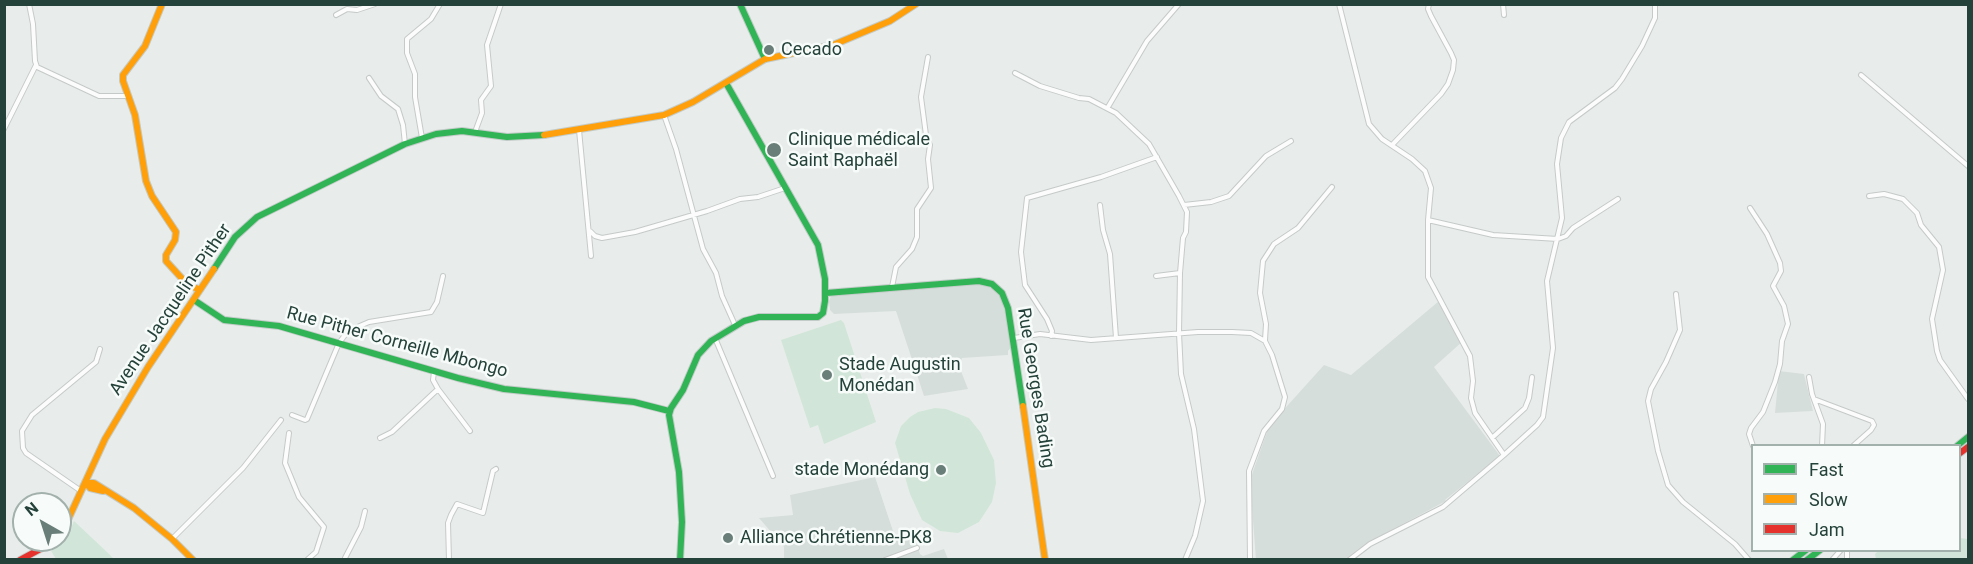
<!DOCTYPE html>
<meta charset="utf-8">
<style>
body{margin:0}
#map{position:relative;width:1973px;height:564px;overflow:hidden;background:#e8edeb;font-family:Roboto,sans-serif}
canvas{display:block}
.frame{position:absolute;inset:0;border:6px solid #24423a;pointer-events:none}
.legend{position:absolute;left:1751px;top:444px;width:210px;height:108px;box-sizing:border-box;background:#f7fbf9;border:2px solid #a3b1ad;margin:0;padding:8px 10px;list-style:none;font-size:18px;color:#24423a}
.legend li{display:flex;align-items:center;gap:12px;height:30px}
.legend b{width:30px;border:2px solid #a3b1ad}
.north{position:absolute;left:12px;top:492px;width:60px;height:60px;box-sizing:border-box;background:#f7fbf9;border:2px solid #a3b1ad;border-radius:50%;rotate:321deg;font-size:16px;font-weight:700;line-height:24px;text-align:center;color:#24423a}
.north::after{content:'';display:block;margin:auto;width:21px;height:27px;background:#697e78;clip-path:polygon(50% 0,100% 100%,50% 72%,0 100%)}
</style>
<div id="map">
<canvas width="1973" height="564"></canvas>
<div class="frame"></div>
<ul class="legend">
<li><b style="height:8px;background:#30b455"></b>Fast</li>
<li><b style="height:8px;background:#ff9f0a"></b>Slow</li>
<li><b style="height:8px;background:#e5322d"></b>Jam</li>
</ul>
<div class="north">N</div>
</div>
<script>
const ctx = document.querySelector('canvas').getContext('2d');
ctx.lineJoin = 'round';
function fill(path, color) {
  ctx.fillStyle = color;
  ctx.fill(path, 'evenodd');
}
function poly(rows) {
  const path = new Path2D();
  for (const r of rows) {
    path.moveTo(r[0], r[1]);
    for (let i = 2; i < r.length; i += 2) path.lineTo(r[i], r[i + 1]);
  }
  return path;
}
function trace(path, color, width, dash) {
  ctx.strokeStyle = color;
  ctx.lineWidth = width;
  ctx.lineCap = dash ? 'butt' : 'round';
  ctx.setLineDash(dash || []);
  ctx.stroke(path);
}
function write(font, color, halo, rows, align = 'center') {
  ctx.font = font + ' Roboto,sans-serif';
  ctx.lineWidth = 5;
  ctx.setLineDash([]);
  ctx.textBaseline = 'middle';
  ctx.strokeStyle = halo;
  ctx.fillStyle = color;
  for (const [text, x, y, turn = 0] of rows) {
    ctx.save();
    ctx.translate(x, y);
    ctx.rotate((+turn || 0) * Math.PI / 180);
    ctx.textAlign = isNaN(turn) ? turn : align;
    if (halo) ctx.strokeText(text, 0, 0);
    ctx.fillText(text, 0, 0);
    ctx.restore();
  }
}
fill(poly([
 [975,285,982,285,994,289,1002,299,1012,346,1008,351,1008,355,962,358,959,366,968,389,924,396,896,311,834,314,830,310,829,301,831,296],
 [1439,301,1462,342,1434,367,1500,456,1445,500,1446,501,1365,544,1345,559,1256,560,1250,480,1269,426,1324,365,1351,375],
 [1779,371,1804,374,1813,411,1775,413],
 [875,477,896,540,914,533,920,554,923,556,944,549,948,559,784,559,784,547,759,518,793,515,790,495]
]), '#d6dedb');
fill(poly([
 [841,320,844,323,876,422,824,444,818,425,810,428,781,340],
 [935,408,946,409,969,418,981,433,994,460,996,483,992,502,979,522,958,533,940,531,922,520,910,494,895,443,901,426,910,417,918,412],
 [74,521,107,552,114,559,56,559,51,551,67,538],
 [1960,538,1968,539,1968,559,1876,559,1875,554,1878,551,1960,550]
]), '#d1e6d8');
const street = poly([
 [29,4,33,24,35,61,37,67,99,96,128,96],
 [1339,4,1369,124,1382,139,1412,159,1425,171,1431,188,1428,220,1493,235,1558,239,1566,236,1573,228,1618,199],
 [1503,4,1504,15],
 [336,15,347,9,357,10,375,4],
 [1015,73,1040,86,1079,98,1089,99,1116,113,1149,144,1179,196,1187,212,1186,232,1183,238,1180,273,1179,333,1181,374,1194,429,1203,501,1195,536,1185,560],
 [1861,75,1968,166],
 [369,78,381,96,398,109,403,125,405,144],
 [1108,107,1147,41,1179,4],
 [664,115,676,149,703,249,716,273,722,296,735,325],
 [4,129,36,65],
 [579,130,591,256],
 [475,132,482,113,481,100,491,86,487,45,501,4],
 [422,138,415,97,415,74,407,53,407,39,431,19,440,4],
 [1392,145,1441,94,1448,84,1453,70,1454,60,1451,53,1431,16,1428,9,1429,4],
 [1869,196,1884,194,1903,199,1917,213,1921,225,1939,247,1943,270,1932,319,1937,351,1940,360,1968,399],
 [1100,205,1103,230,1110,254,1116,338],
 [1184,205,1211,202,1229,196,1266,156,1291,141],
 [1750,208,1767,234,1780,263,1781,271,1773,286,1784,306,1788,324,1782,341,1780,364,1775,382,1763,412,1751,428,1749,434,1753,446],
 [1428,220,1428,277,1470,356,1473,381,1471,398,1475,413,1504,455],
 [590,231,595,236,602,238,635,232,707,211,740,199,758,197,785,188],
 [1156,276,1180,273],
 [892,287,896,267,912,249,917,237,917,209,931,188,928,159,930,145,926,135,921,97,928,57],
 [1676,294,1680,330,1666,362,1651,389,1648,401,1658,451,1668,485,1683,502,1735,544,1749,560],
 [1051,336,1052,331,1047,319,1025,285,1021,252,1027,198,1101,177,1157,157],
 [715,338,773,476],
 [1014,338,1040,334,1091,340,1198,332,1232,332,1251,333,1265,341,1272,355,1285,397,1282,409,1264,431,1249,471,1250,560],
 [1265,340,1266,324,1260,293,1263,261,1274,244,1298,228,1332,187],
 [434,372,433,380,438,389,470,431],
 [1809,377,1812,394,1823,424,1822,446],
 [1814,399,1872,421,1874,425,1871,430,1853,446],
 [292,415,305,420,307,419,339,343,348,331,369,322,431,312,437,302,443,276],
 [289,433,285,463,299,497,324,527,316,552,307,560],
 [380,438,392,432,438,389],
 [1492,438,1525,408,1529,398,1532,377],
 [81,491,26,453,23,448,22,431,32,415,96,362,100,349],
 [172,539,243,468,281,420],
 [1847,550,1847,560],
 [346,560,345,558,361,527,365,511],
 [449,560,448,523,451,515,457,504,483,513,493,471,496,469],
 [885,560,917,548],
 [1349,560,1370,544,1443,507,1504,455,1537,425,1543,417,1553,348,1547,281,1562,218,1557,164,1561,138,1569,122,1615,88,1622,79,1642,46,1655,18,1655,4],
 [1832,560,1841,550]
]);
const fast = poly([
 [740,4,765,59],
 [214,269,235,237,257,217,405,144,436,134,462,131,507,137,544,135],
 [826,293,979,281,992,284,1002,293,1008,308,1023,406],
 [194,300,224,320,279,326,458,378,504,389,634,402,669,411],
 [1957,446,1968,437],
 [680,560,682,522,679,472,669,415,671,408,683,390,698,355,711,341,744,321,759,317,818,317,823,313,825,301,825,279,818,245,726,83],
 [1793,560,1806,550],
 [1807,560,1820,550]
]);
const slow = poly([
 [162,4,145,46,123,75,123,81,135,115,146,181,152,196,176,232,175,240,166,255,166,261,187,284,200,290],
 [544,135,664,115,693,102,765,59,833,45,890,21,916,4],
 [1023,406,1045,560],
 [86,483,94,483,134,508,172,539,193,560],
 [86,483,90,488,103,491],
 [60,537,105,439,148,367,214,269]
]);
const jam = poly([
 [1960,453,1968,447],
 [20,560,57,540]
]);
trace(street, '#c5cac8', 6);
trace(fast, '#c3cbc8', 8);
trace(slow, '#c3cbc8', 8);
trace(jam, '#c3cbc8', 8);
trace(street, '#fcfcfc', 4);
trace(fast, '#30b455', 6);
trace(slow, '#ff9f0a', 6);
trace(jam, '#e5322d', 6);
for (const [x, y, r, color] of [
 [769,50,6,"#697e78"],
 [774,150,8,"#697e78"],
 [827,375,6,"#697e78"],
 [941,470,6,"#697e78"],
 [728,538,6,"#697e78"]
]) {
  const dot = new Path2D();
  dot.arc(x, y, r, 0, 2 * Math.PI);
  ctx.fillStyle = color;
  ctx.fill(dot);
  trace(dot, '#f7fbf9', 2);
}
write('18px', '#24423a', '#f7fbf9', [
 ["Cecado",781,50],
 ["Clinique médicale",788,140],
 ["Saint Raphaël",788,161],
 ["Stade Augustin",839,365],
 ["Monédan",839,386],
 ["stade Monédang",929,470,"right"],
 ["Alliance Chrétienne-PK8",740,538]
], 'left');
write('18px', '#24423a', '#f7fbf9', [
 ["Avenue Jacqueline Pither",171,310,-56],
 ["Rue Pither Corneille Mbongo",397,343,15],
 ["Rue Georges Bading",1035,388,81]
]);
</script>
